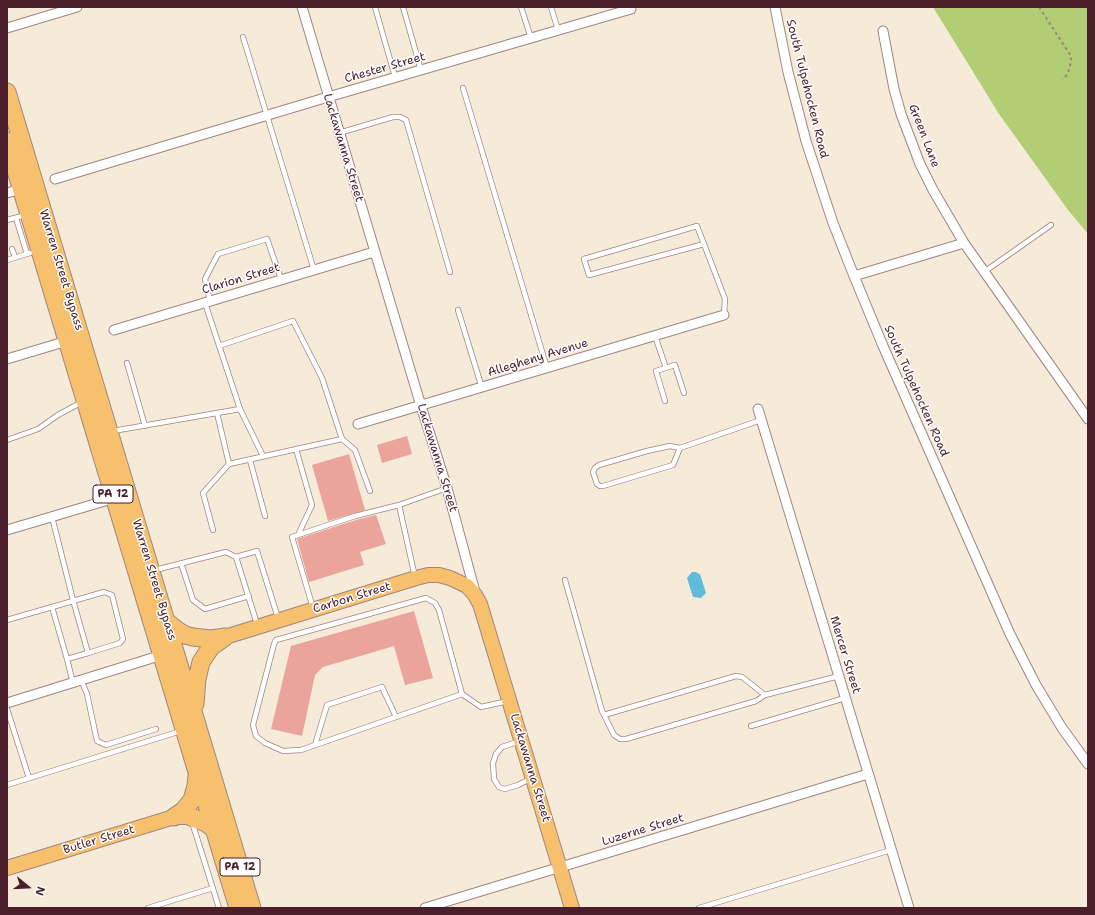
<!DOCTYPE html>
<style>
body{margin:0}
#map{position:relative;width:1095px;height:915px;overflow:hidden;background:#f5ebd8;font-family:"Shantell Sans",sans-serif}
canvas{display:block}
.frame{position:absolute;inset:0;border:8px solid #4a1f2b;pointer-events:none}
.north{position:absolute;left:8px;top:867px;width:40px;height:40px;-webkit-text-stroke:3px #fff;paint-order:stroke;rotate:108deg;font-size:11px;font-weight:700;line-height:16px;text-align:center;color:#4a1f2b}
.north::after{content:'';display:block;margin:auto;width:14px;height:18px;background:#4a1f2b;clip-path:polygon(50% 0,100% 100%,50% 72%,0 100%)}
</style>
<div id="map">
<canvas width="1095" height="915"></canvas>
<div class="frame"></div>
<div class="north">N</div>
</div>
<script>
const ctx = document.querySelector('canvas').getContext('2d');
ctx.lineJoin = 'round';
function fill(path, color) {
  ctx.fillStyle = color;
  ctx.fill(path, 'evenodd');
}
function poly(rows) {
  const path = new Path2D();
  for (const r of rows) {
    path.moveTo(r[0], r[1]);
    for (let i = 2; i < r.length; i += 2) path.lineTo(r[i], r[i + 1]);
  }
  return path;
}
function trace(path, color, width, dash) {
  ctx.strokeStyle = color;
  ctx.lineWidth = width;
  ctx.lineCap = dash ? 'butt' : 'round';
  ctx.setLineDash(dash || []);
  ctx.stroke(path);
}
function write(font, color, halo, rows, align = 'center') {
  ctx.font = font + ' "Shantell Sans",sans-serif';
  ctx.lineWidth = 3;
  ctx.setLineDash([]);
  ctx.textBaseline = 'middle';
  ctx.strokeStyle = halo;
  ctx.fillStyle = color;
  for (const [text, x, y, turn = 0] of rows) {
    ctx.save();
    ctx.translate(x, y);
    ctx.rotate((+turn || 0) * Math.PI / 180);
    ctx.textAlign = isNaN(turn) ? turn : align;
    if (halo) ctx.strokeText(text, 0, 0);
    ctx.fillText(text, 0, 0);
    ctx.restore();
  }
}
fill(poly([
 [933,7,1088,7,1088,234,1068,210,999,114]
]), '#b1ce75');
fill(poly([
 [692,572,696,572,699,574,700,574,706,593,701,598,693,597,687,578]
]), '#61bbdf');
fill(poly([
 [407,436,412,454,382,463,377,445],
 [349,454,365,510,328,521,312,465],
 [376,515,386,544,360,552,364,565,309,582,297,539,356,520],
 [414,611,433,678,405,685,394,646,323,667,315,675,302,736,271,729,291,646]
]), '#eba49b');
const lane = poly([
 [375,7,395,77],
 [403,7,421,70],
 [521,7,531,38],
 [551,7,558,30],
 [243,37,314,270],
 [463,88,547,368],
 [339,133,393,117,400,117,406,120,450,272],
 [16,218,27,254],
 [7,220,26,215],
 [704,244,589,275,584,259,697,226,704,244,725,299,724,315],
 [12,249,15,257],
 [7,260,30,253],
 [984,272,1051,225],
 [210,301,205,279,218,254,267,239,281,279],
 [205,303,240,409,263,456],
 [458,310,482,388],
 [655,336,666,368],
 [127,363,145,426],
 [665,401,656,371,675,365,684,393],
 [217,413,229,464,342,439,322,378,293,321,219,346],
 [113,431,240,409],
 [342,439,355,450,370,491],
 [7,440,38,429,58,415,82,402],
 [680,448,673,465,603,486,600,486,597,484,593,472,595,468,599,465,647,451,670,446,680,448,761,420],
 [296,449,312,505,298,535],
 [250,460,265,516],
 [52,517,73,600,88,653,67,659,73,683],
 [213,530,203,493,229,464],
 [236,557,257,624],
 [181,563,193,600,205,609,249,596],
 [155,570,226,552,236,557,257,551,278,618],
 [415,577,399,505,447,488],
 [565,580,602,711,614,735,620,739,626,739,756,701,765,695,839,676],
 [52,607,67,659],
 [313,608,292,537,355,516,399,505],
 [7,620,104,592,112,595,123,639,120,643,88,653],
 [81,680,87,694,97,741,106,745,156,729],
 [462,694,301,750,283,751,265,743,256,736,253,725,274,644,276,640,426,598,435,603,439,610,462,694,481,707,508,701],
 [7,709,29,778],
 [604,715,736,676,742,677,765,695],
 [751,726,845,698],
 [520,741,502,747,496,754,493,763,494,779,499,787,505,789,518,785,530,779],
 [315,745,327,705,382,687,396,717],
 [7,785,181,731],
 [192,822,219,908],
 [148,908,213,888],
 [699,908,891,850]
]);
const street = poly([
 [302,7,421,406,447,488,475,592],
 [775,7,788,72,806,141,833,223,854,276,883,346,1010,634,1036,685,1062,728,1088,764],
 [7,28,77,7],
 [883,31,894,89,901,114,920,164,933,190,964,243,1088,419],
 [55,179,328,97,631,9],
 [7,193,21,189],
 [854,276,964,243],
 [114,330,374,252],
 [7,359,67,341],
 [758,409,909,908],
 [358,424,724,315],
 [7,530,115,498],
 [7,703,162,655],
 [425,908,868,774]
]);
const primary = poly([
 [225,637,416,578,428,575,439,575,450,578,467,586,475,595,480,604,572,908],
 [7,868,174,817,185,817]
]);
const highway = poly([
 [7,92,252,908],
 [7,141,238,908],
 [166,621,177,630,185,635,193,637,211,639,225,637],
 [195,704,197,679,201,662,211,647,225,637],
 [174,817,183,811,192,800,196,786,197,776],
 [191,817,206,823,214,829]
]);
trace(lane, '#a08582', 6);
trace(street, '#a08582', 11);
trace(primary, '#a08582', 16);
trace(highway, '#a08582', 19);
trace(poly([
 [1039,7,1071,56,1071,62,1068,73,1063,80]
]), '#a08582', 2, [3, 3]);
trace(lane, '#fff', 4.5);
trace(street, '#fff', 9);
trace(primary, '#f7c06c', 14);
trace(highway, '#f7c06c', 17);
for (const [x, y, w] of [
 [113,494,40],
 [240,867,40]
]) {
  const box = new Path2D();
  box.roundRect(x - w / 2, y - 9, w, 18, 3);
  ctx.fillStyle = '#fff';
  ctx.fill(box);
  trace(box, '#4a1f2b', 1);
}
write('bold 11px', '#4a1f2b', null, [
 ["PA 12",113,494],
 ["PA 12",240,867]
]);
write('12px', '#4a1f2b', '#fff', [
 ["Chester Street",385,68,-16],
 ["South Tulpehocken Road",807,89,76],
 ["Green Lane",924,136,69],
 ["Lackawanna Street",343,148,73],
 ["Warren Street Bypass",61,270,73],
 ["Clarion Street",241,279,-17],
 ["Allegheny Avenue",538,358,-17],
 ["South Tulpehocken Road",916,391,66],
 ["Lackawanna Street",437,458,73],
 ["Warren Street Bypass",154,580,73],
 ["Carbon Street",352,598,-17],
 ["Mercer Street",845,655,73],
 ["Lackawanna Street",530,768,73],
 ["Luzerne Street",643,830,-17],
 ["Butler Street",99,840,-17]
]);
</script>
